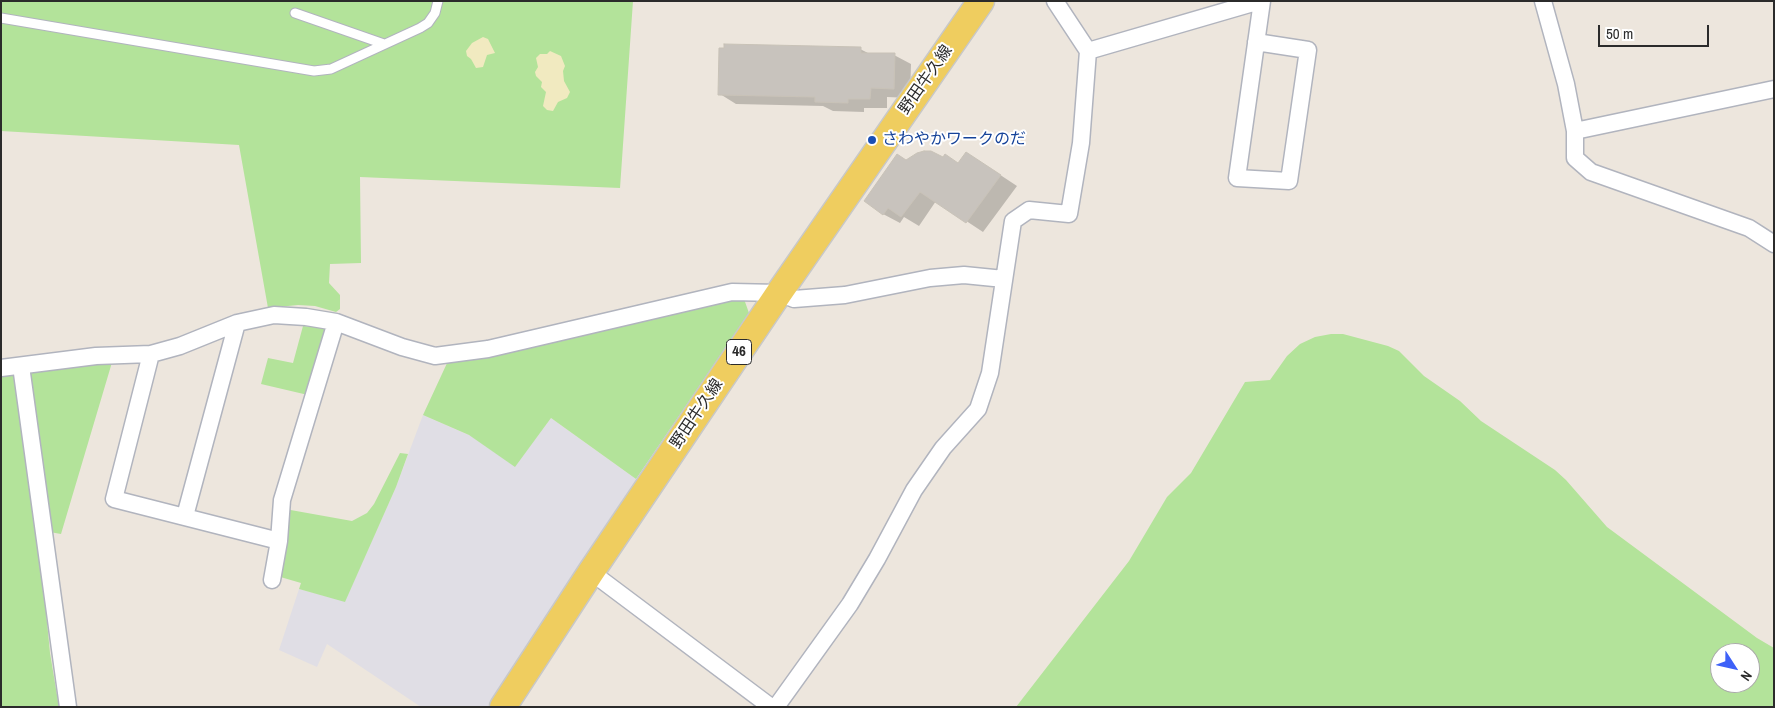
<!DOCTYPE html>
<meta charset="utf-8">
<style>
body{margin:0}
#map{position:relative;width:1775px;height:708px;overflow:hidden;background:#ede6dd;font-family:"Archivo Narrow",sans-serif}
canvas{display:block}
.frame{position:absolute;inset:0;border:2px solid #2b2b2b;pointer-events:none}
.north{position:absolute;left:1710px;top:643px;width:50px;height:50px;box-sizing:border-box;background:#fff;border:1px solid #aaa;border-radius:50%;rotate:125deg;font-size:14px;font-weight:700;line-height:20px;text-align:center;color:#2b2b2b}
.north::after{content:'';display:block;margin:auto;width:18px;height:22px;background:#3e61f8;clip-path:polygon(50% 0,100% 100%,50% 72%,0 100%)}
.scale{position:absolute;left:1598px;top:25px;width:111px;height:22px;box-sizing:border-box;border:2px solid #2b2b2b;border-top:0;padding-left:6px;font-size:15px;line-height:18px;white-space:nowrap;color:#2b2b2b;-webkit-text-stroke:4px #fff;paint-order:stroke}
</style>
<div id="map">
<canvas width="1775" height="708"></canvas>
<div class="frame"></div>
<div class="north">N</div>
<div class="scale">50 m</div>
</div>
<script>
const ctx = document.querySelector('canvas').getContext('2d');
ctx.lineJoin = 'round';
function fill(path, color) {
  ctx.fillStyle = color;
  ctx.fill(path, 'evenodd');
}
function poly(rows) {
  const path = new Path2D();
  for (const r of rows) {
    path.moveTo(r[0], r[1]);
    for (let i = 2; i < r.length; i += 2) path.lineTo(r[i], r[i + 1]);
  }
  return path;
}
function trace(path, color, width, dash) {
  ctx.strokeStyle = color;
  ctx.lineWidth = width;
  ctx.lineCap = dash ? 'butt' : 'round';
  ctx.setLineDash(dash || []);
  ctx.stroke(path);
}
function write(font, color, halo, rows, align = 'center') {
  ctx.font = font + ' "Archivo Narrow","Noto Sans JP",sans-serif';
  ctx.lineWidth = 4;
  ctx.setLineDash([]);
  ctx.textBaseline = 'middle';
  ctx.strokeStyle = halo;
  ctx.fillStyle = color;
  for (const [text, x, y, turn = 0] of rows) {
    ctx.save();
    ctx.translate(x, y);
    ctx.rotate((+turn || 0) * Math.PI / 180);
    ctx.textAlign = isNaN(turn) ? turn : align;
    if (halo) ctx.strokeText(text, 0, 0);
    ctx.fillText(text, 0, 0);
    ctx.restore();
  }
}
fill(poly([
 [423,415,471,436,515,466,551,418,636,479,487,707,421,707,327,644,317,667,279,650,299,589,345,601,396,487]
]), '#e0dee5');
fill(poly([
 [1,1,633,1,620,188,360,177,361,263,330,264,329,283,340,295,340,309,336,312,315,306,298,305,268,308,239,145,1,131],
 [727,299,744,299,749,313,636,479,551,418,515,467,469,435,423,415,448,361],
 [303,326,324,328,327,333,308,395,261,384,268,358,293,363],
 [1331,334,1343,334,1388,346,1399,351,1424,376,1460,401,1481,421,1555,470,1566,480,1607,527,1757,638,1774,648,1774,707,1016,707,1129,561,1167,497,1191,473,1245,382,1270,380,1287,356,1300,344,1315,337],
 [1720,653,1750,653,1750,683,1720,683],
 [113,359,61,534,44,531,23,371],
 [16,372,44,591,50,653,59,707,1,707,1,374],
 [400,453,408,454,396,487,345,602,299,589,301,583,277,576,285,509,352,521,367,513,374,504]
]), '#b3e39a');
fill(poly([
 [483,37,488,39,495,53,487,55,483,67,476,68,471,59,467,56,466,51,472,43],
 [550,51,561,56,565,66,563,71,564,81,570,92,567,98,558,102,553,111,547,110,543,106,546,92,541,87,542,82,536,76,535,72,538,67,536,58,540,54,547,54]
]), '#f1eac0');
fill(poly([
 [860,49,870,54,894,55,911,64,910,98,887,97,887,108,864,108,864,112,833,111,823,106,736,104,720,94],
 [967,153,1017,186,983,232,936,201,919,226,904,217,900,223,883,214,907,161,959,164]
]), '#0003');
const building = poly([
 [724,44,861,47,861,53,895,53,894,89,871,88,870,99,848,99,848,103,815,102,815,97,718,95,719,48,724,48,724,44],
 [924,151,931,151,943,157,945,154,958,163,966,152,1001,175,966,223,920,192,901,217,888,208,883,215,864,201,897,154,906,160,917,153,924,151]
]);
fill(building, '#c8c3bd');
trace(building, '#c8c2b7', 1);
const lane = poly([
 [295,13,384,44],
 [1,18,314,71,331,69,420,28,428,23,435,13,438,1]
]);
const street = poly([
 [1543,1,1566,84,1575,131,1575,158,1591,172,1749,228,1774,244],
 [1256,42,1308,50,1289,181,1237,178,1262,1],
 [1088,51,1260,1],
 [1575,131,1774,89],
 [151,354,114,499,279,541],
 [21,366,68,707],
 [1,368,96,356,151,354,180,346,237,323,274,315,306,317,336,322,402,347,435,356,488,349,732,292,779,293,794,299,845,295,930,278,964,275,1004,279],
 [185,516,237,323],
 [591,572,771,707],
 [272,580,279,541,282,500,336,322],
 [776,707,850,604,877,559,914,490,943,448,978,409,990,373,1013,221,1029,210,1069,214,1081,143,1088,51,1055,1]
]);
const primary = poly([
 [503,707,591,572,779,293,981,1]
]);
trace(lane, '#b1b4be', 11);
trace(street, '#b1b4be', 19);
trace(primary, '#c8c8c8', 29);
trace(lane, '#fff', 9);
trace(street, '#fff', 16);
trace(primary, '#efcd5f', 26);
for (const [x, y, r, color] of [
 [872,140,5,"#1a4fb4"]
]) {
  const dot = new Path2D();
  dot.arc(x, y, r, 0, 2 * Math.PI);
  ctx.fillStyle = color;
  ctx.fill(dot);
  trace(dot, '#fff', 2);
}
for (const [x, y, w] of [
 [739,352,25]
]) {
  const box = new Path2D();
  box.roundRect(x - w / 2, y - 12.5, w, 25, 4);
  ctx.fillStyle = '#fff';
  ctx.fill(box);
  trace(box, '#2b2b2b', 1);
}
write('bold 15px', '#2b2b2b', null, [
 ["46",739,352]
]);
write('16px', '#2b2b2b', '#fff', [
 ["野田牛久線",926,80,-55],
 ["野田牛久線",697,414,-56]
]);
write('16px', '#164399', '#fff', [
 ["さわやかワークのだ",882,140]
], 'left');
</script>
